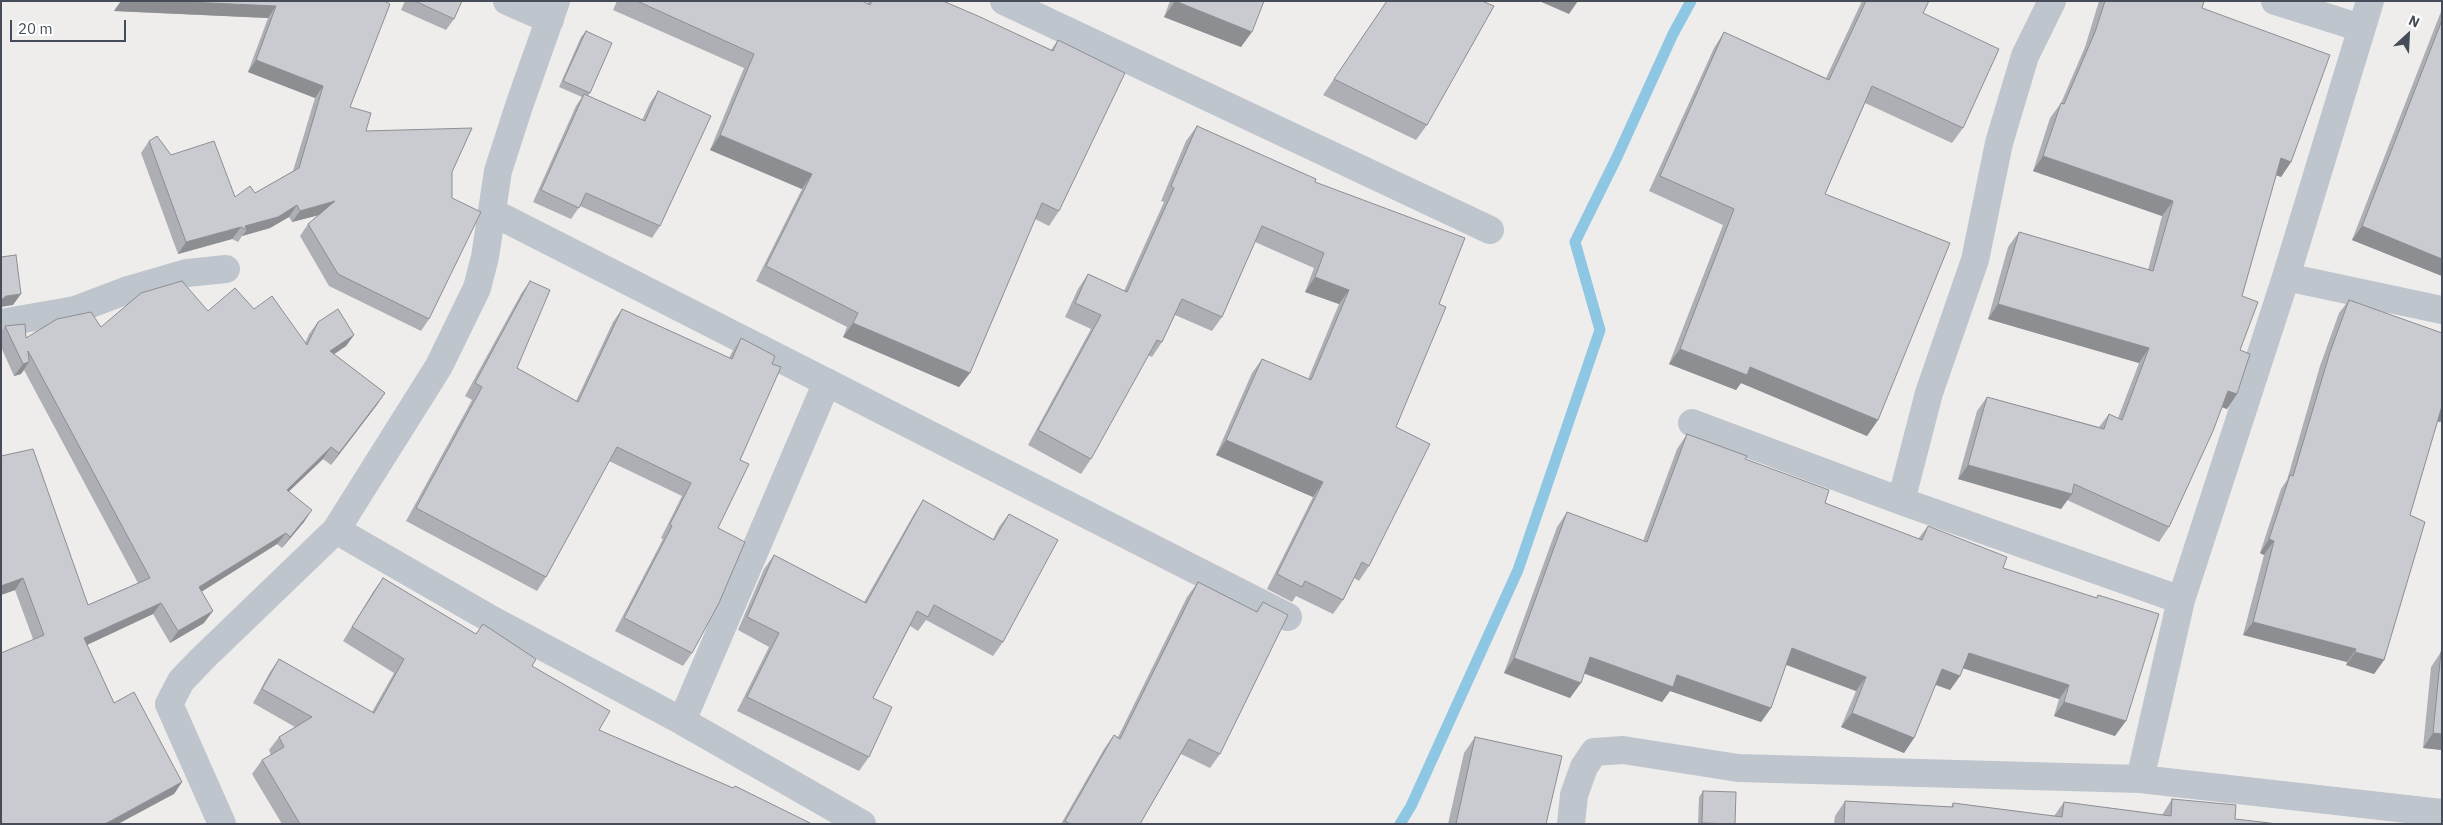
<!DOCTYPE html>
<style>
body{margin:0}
#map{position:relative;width:2443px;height:825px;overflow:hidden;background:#efedec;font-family:"IBM Plex Sans",sans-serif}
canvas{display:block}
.frame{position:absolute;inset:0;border:2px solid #464d58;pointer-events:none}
.north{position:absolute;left:2383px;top:10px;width:50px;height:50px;-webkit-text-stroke:4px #fff;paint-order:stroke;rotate:25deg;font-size:14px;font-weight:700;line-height:20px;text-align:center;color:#464d58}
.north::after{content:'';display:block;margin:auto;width:18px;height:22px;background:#464d58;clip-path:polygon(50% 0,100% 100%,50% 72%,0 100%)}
.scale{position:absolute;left:10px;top:20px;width:116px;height:22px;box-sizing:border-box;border:2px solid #464d58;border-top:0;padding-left:6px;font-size:15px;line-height:18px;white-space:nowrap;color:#464d58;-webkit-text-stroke:4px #fff;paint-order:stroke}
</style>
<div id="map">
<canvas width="2443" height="825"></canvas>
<div class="frame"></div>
<div class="north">N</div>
<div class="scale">20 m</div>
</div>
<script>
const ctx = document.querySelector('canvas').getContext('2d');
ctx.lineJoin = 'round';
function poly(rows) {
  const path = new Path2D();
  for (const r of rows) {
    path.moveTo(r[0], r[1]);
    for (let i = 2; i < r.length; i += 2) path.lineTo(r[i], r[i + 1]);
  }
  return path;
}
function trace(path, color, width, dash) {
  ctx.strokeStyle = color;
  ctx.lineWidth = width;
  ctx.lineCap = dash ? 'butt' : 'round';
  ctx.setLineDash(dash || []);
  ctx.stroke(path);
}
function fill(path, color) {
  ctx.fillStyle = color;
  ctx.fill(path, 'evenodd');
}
trace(poly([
 [1400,824,1411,806,1518,570,1600,330,1575,242,1617,157,1673,34,1691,1]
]), '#8ec7e3', 11);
trace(poly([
 [507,1,550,20],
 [1004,1,1490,230],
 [2275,1,2361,28],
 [492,212,1288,617],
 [2286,277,2442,310],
 [1,323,75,310,125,291,187,273,226,269],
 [1692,423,1901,501,2181,600],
 [1901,501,1929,393,1975,260,1999,143,2025,56,2052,1],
 [336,530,487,617,682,721,862,824],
 [682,721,827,382],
 [2140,779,2181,600,2286,277,2370,1],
 [222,824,169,704,181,681,202,659,336,530,439,366,477,288,485,257,498,171,519,106,556,1],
 [1571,824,1574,795,1584,767,1594,752,1623,750,1738,768,2140,779,2442,813]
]), '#bec5cd', 28);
fill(poly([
 [121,1,384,1,350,107,366,131,452,172,429,319,421,331,329,286,300,236,308,224,319,215,292,222,289,217,270,228,242,236,238,242,232,239,178,254,141,153,149,141,235,197,255,193,293,171,315,98,248,72,268,18,114,11],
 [405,1,462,1,454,19,446,30,401,10],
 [617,1,862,1,867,4,868,1,943,1,1051,50,1058,40,1059,211,1049,226,1035,219,970,373,959,387,843,337,847,327,756,281,802,189,710,150,744,68,613,10],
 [1170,1,1264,1,1241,47,1164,17],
 [1387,1,1427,125,1416,140,1323,95],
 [1862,1,1929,1,1923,13,1963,128,1952,143,1865,103,1825,194,1878,420,1867,436,1741,383,1736,390,1669,364,1723,225,1649,191,1714,48,1724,32,1826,78],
 [2099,1,2204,1,2202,8,2291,162,2281,177,2276,175,2242,296,2240,350,2237,394,2227,409,2221,407,2169,527,2159,542,2067,500,2061,509,1958,479,1977,411,1987,397,2099,427,2109,414,2118,418,2139,363,1988,319,2008,247,2019,232,2148,270,2162,216,2033,171,2050,118,2061,103,2085,47],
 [2442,9,2442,276,2352,240],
 [586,31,590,93,588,96,642,120,650,103,658,91,660,226,652,238,580,206,571,219,533,202,576,106,582,97,559,87,581,37],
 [1197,126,1315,182,1439,304,1396,427,1369,566,1359,581,1354,578,1343,600,1333,614,1296,596,1292,602,1267,589,1313,497,1216,455,1252,373,1262,359,1308,379,1339,304,1305,292,1314,268,1255,242,1222,317,1212,331,1175,315,1162,342,1152,357,1148,355,1091,459,1081,474,1028,445,1091,329,1065,317,1078,289,1088,274,1124,291,1164,202,1161,201,1186,141],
 [530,281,517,368,576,401,613,322,622,309,729,358,732,352,741,338,772,364,718,528,692,653,683,666,615,631,663,539,661,538,682,496,609,461,546,577,537,591,406,521,472,400,465,396,521,294],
 [2349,300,2442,333,2442,420,2440,422,2437,421,2410,515,2384,660,2374,674,2346,665,2347,662,2243,635,2264,555,2260,553,2281,489,2287,480,2320,366,2339,313],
 [254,309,305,343,309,334,318,322,354,335,346,346,334,354,385,393,331,465,323,459,289,491,304,522,282,548,277,544,201,592,204,623,170,643,153,614,87,645,114,703,182,782,174,794,33,639,15,590,1,595,1,456,88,605,138,583,24,370,21,374,14,376,1,347,1,332,5,326,26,338,208,311],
 [1687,434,1745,459,1825,503,1918,539,1928,526,2003,568,2096,598,2098,595,2115,736,2054,716,2059,699,1963,668,1960,676,1950,690,1935,685,1914,738,1904,753,1841,727,1856,691,1786,665,1771,708,1761,722,1670,691,1662,702,1584,673,1570,698,1504,673,1557,527,1567,512,1643,541,1677,449],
 [923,500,993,539,999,527,1009,514,1003,642,993,656,926,620,918,631,910,626,873,698,869,757,859,771,737,711,769,647,738,630,764,569,774,555,864,602,914,514],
 [383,578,476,634,483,624,532,666,599,730,733,788,735,786,812,824,282,824,252,774,262,760,271,755,269,750,279,737,295,727,253,703,270,672,279,659,372,712,394,673,343,641,373,592],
 [1198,582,1256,612,1263,602,1220,754,1210,768,1181,754,1140,824,1061,824,1104,749,1114,735,1118,737,1187,597],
 [2441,652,2442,750,2423,748,2431,667],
 [1475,737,1546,824,1448,824,1464,753],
 [1703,791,1735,824,1698,824,1699,797],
 [2172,799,2235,819,2278,824,1834,824,1835,816,1845,801,1951,807,1953,803,2054,816,2064,802,2162,815]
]), '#aeafb4');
fill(poly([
 [121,1,167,1,276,6,268,18,114,11],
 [1175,1,1252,32,1241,47,1164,17],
 [1539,1,1578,1,1569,14],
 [256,60,323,86,315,98,248,72],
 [720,135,812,174,802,189,710,150],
 [2043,156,2173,201,2162,216,2033,171],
 [2281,158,2291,162,2281,177,2270,173],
 [335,201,327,213,292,222,300,211],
 [297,205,289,217,270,228,242,236,247,230,245,226],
 [2362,226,2442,259,2442,276,2352,240],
 [241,227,232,239,178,254,186,242],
 [1315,277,1349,290,1339,304,1305,292],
 [21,294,13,305,1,307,1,300,6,296],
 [1998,304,2149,348,2139,363,1988,319],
 [853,323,970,373,959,387,843,337],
 [354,335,346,346,321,363,330,351],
 [1680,349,1750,367,1878,420,1867,436,1741,383,1736,390,1669,364],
 [29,362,21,374,14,376,23,364],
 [2228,391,2237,394,2227,409,2217,405],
 [385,393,377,405,331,465,339,453],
 [2442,406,2442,420,2440,422,2432,419],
 [1226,440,1323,482,1313,497,1216,455],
 [331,447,323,459,279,501,287,490],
 [1968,465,2072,494,2061,509,1958,479],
 [312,510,304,522,282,548,290,537],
 [286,533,277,544,190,599,199,587],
 [2269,539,2274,541,2264,555,2260,553],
 [23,578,15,590,1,595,1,586],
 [161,603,153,614,76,650,84,638],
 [213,611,204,623,170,643,178,631],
 [2253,622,2356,649,2347,662,2243,635],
 [1792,648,1866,677,1856,691,1782,663],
 [2355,652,2384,660,2374,674,2346,665],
 [1969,653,2069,685,2059,699,1959,667],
 [1590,657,1677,675,1771,708,1761,722,1670,691,1662,702,1580,672],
 [1514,658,1581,683,1570,698,1504,673],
 [1942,669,1960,676,1950,690,1932,683],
 [2064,702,2126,721,2115,736,2054,716],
 [1852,713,1914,738,1904,753,1841,727],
 [2433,733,2442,734,2442,750,2423,748],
 [182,782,174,794,118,824,105,824]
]), '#8d8e92');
const building = poly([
 [167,1,384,1,390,4,350,107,371,113,366,131,472,128,452,172,452,198,481,212,429,319,338,274,308,224,335,201,300,211,297,205,278,217,245,226,247,230,241,227,186,242,149,141,157,136,171,155,214,141,235,197,250,186,255,193,299,168,323,86,256,60,276,6,167,1],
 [415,1,462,1,454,19,415,1],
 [637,1,862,1,870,5,872,1,943,1,978,16,1053,51,1058,40,1125,73,1059,211,1042,203,970,373,853,323,858,313,766,266,812,174,720,135,754,54,637,1],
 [1175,1,1264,1,1252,32,1175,1],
 [1387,1,1482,1,1494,6,1427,125,1334,79,1387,1],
 [1866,1,1929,1,1923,13,1999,49,1963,128,1872,86,1825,194,1950,243,1878,420,1750,367,1747,375,1680,349,1734,209,1660,176,1724,32,1829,80,1866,1],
 [2105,1,2204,1,2202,8,2330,55,2291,162,2281,158,2242,296,2258,302,2240,350,2250,354,2237,394,2228,391,2213,431,2169,527,2074,484,2072,494,1968,465,1987,397,2104,429,2109,414,2122,420,2149,348,1998,304,2019,232,2153,271,2173,201,2043,156,2061,103,2064,104,2095,32,2105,1],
 [2442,20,2442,259,2362,226,2442,20],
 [586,31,612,43,590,93,563,81,586,31],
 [658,91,711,116,660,226,586,193,579,208,541,190,584,94,645,121,658,91],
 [1197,126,1316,179,1315,182,1465,238,1439,304,1446,307,1396,427,1430,444,1369,566,1362,562,1343,600,1305,581,1302,587,1277,574,1323,482,1226,440,1262,359,1311,380,1349,290,1315,277,1324,253,1262,226,1222,317,1182,299,1162,342,1157,340,1091,459,1038,430,1101,315,1075,303,1088,274,1127,292,1174,188,1171,186,1197,126],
 [16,255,21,294,6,296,1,300,1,257,16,255],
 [182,281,208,311,235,288,254,309,272,296,307,345,318,322,338,309,354,335,330,351,385,393,339,453,331,447,287,490,312,510,290,537,286,533,199,587,213,611,178,631,161,603,84,638,114,703,134,692,182,782,105,824,1,824,1,653,44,635,23,578,1,586,1,456,33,449,88,605,150,578,28,351,29,362,23,364,5,326,25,324,26,338,57,319,91,312,101,327,141,293,182,281],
 [530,281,550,290,517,368,578,402,622,309,732,359,741,338,775,356,772,364,781,367,740,460,749,464,718,528,745,542,719,603,692,653,624,618,672,526,670,524,691,483,617,447,546,577,416,508,482,387,475,383,530,281],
 [2349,300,2442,333,2442,406,2410,515,2425,522,2384,660,2355,652,2356,649,2253,622,2274,541,2269,539,2290,475,2293,476,2330,352,2349,300],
 [1687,434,1747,456,1745,459,1829,490,1825,503,1922,540,1928,526,2007,557,2003,568,2097,598,2098,595,2159,614,2126,721,2064,702,2069,685,1969,653,1960,676,1942,669,1914,738,1852,713,1866,677,1792,648,1771,708,1677,675,1673,687,1590,657,1581,683,1514,658,1567,512,1647,542,1687,434],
 [923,500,994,540,1009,514,1058,540,1003,642,934,605,928,617,917,611,873,698,892,707,869,757,747,697,779,633,747,617,774,555,866,603,923,500],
 [383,578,476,634,483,624,536,659,532,666,610,711,599,730,733,788,735,786,812,824,300,824,262,760,284,747,279,737,312,717,262,689,279,659,374,713,404,659,352,627,383,578],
 [1198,582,1257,612,1263,602,1288,615,1220,754,1189,739,1140,824,1070,824,1065,821,1114,735,1120,739,1198,582],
 [2441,652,2442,652,2442,734,2433,733,2441,652],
 [1475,737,1562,756,1546,824,1456,824,1475,737],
 [1703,791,1736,792,1735,824,1702,823,1703,791],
 [2172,799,2236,805,2235,819,2278,824,1844,824,1845,801,1953,807,1953,803,2062,817,2064,802,2171,816,2172,799]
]);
fill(building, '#cacbd1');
trace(building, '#8d8e92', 1);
</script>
